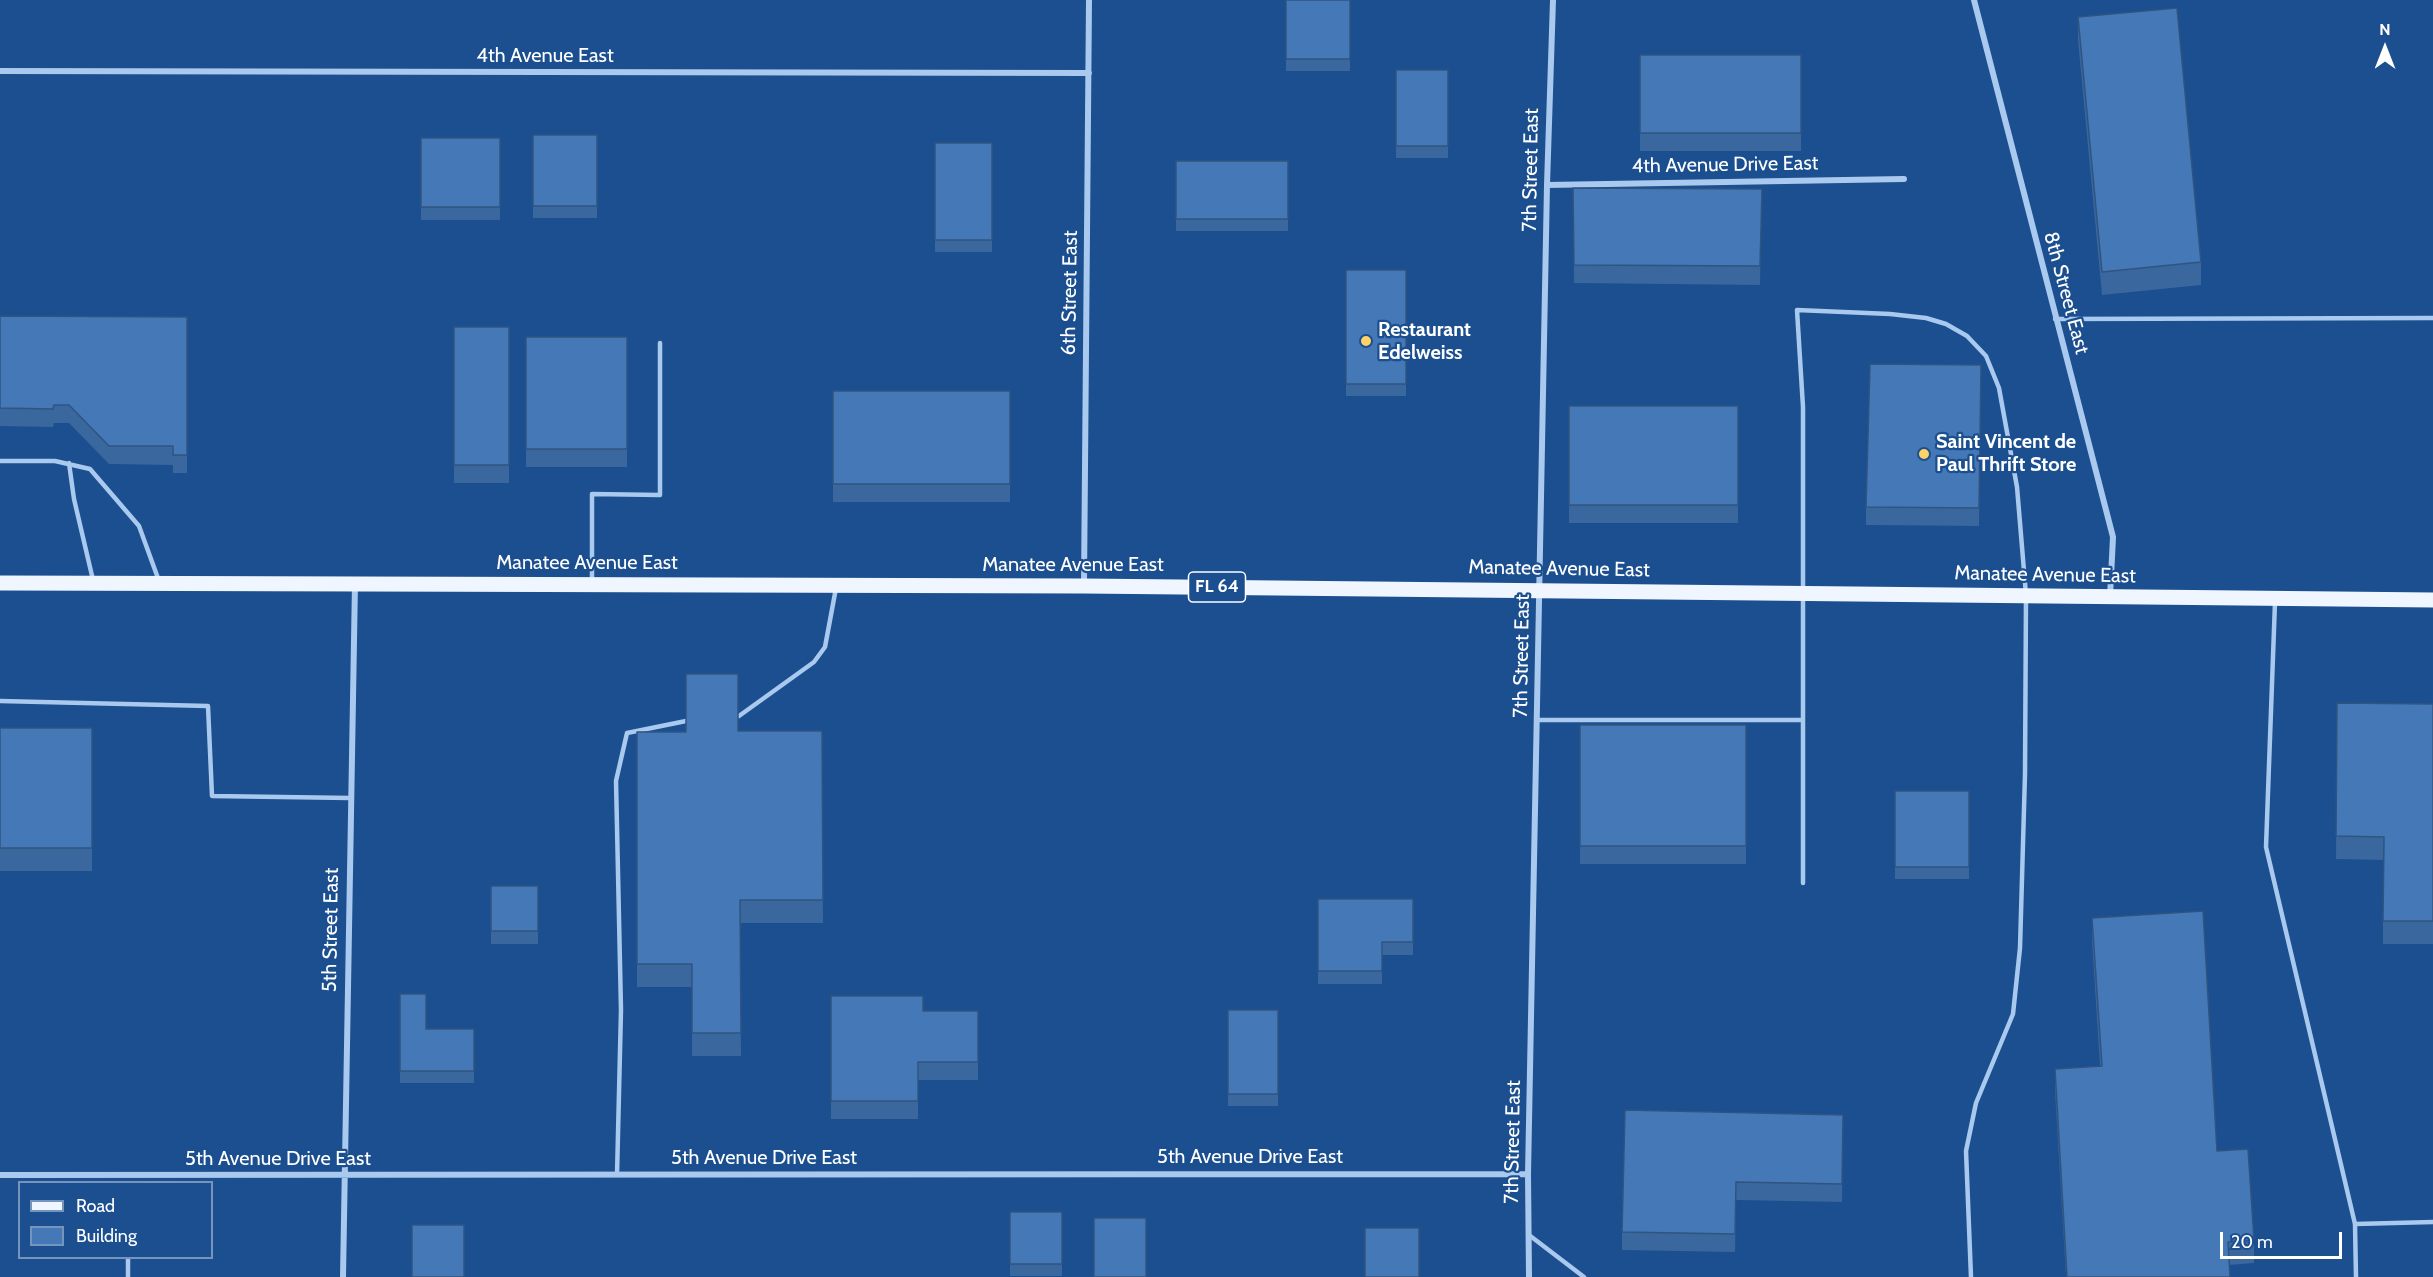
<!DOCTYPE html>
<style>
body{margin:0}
#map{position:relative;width:2433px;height:1277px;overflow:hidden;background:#1b4f8f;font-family:Cabin,sans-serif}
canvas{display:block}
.legend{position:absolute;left:18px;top:1181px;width:195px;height:78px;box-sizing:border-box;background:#1b4f8f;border:2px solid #7695bc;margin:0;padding:8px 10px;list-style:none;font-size:18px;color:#fff}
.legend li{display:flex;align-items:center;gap:12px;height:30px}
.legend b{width:30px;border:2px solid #7695bc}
.north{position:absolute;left:2355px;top:18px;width:60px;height:60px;-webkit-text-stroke:4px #1b4f8f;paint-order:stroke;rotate:0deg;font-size:16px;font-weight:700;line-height:24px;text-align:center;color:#fff}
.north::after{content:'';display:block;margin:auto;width:21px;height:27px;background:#fff;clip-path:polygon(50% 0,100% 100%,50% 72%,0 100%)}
.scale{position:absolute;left:2220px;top:1232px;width:122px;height:27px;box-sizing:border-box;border:3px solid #fff;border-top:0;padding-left:8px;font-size:18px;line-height:21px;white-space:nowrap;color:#fff;-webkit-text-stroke:4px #1b4f8f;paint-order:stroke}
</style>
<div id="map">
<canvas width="2433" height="1277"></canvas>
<ul class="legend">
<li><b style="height:8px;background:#f0f6ff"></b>Road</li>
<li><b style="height:16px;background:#4478b7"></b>Building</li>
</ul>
<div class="north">N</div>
<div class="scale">20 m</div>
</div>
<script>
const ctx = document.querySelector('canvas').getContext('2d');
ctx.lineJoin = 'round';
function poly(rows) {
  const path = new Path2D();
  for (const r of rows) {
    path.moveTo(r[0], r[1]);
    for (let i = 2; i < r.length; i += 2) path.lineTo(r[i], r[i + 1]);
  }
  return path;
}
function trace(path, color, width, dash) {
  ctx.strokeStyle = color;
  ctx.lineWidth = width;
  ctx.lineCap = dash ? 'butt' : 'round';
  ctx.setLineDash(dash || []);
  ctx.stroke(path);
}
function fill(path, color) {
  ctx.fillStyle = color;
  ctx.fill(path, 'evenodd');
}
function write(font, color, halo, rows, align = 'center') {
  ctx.font = font + ' Cabin,sans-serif';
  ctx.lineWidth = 4.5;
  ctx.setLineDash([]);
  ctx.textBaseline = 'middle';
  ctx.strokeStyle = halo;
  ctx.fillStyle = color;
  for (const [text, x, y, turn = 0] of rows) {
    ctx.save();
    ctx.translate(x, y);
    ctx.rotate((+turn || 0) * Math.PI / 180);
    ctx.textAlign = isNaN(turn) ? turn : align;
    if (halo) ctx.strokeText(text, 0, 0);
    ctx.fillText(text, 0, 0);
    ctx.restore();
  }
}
trace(poly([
 [2055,319,2433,318],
 [0,461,55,461,90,469,139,526,159,581],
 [69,463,74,499,93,580],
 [592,581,592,494,660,495,660,343],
 [2275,602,2266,847,2355,1224,2433,1222],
 [0,701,208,706,212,796,350,798],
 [739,716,814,662,825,647,836,588],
 [1537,720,1803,720,1803,407,1797,310,1890,314,1926,318,1946,324,1967,336,1986,356,1999,388,2017,487,2026,595,2025,774,2020,948,2013,1014,1976,1103,1966,1151,1971,1277],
 [1803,883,1803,720],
 [617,1175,621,1010,616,781,627,733,686,721],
 [2355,1224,2356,1277],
 [1529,1235,1584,1277],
 [128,1258,128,1277]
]), '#a9c9ee', 4.5);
trace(poly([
 [1974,0,2113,537,2110,597],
 [0,71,1089,73],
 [1547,185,1904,179],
 [1084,584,1089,0],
 [0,1175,1528,1174],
 [343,1277,355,583],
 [1529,1277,1528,1174,1547,185,1553,0]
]), '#a9c9ee', 6);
trace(poly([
 [0,583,1084,586,2433,600]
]), '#f0f6ff', 15);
fill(poly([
 [1286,0,1350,0,1350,71,1286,71],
 [2078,17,2201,262,2201,285,2102,295,2078,40],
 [1640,55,1801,55,1801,151,1640,151],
 [1396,70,1448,70,1448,158,1396,158],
 [533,135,597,135,597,218,533,218],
 [421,138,500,138,500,220,421,220],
 [935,143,992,143,992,252,935,252],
 [1176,161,1288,161,1288,231,1176,231],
 [1573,188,1762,189,1760,285,1574,283],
 [1346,270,1406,270,1406,396,1346,396],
 [0,316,187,317,187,473,173,473,173,465,109,464,69,423,54,423,53,427,0,426],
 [454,327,509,327,509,483,454,483],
 [526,337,627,337,627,467,526,467],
 [1981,365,1979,526,1866,525,1866,507],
 [833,391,1010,391,1010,502,833,502],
 [1569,406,1738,406,1738,523,1569,523],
 [2337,703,2433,704,2433,944,2383,944,2383,860,2336,859],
 [1580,725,1746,725,1746,864,1580,864],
 [0,728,92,728,92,871,0,871],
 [738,731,822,731,823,923,740,923,741,1056,692,1056,692,987,637,987,637,732],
 [1895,791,1969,791,1969,879,1895,879],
 [491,886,538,886,538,944,491,944],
 [1318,899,1413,899,1413,955,1382,955,1382,984,1318,984],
 [2092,918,2217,1151,2254,1240,2254,1263,2229,1265,2230,1277,2066,1277,2055,1092,2055,1069,2100,1066,2092,941],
 [400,994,426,1029,474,1029,474,1083,400,1083],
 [831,996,923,1011,978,1011,978,1080,918,1080,918,1119,831,1119],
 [1228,1010,1278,1010,1278,1106,1228,1106],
 [1843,1133,1842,1202,1736,1200,1735,1252,1622,1250,1622,1232],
 [1010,1212,1062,1212,1062,1276,1010,1276]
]), '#3a679d');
const building = poly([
 [1286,0,1350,0,1350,59,1286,59,1286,0],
 [2177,8,2201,262,2102,272,2078,17,2177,8],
 [1640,55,1801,55,1801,133,1640,133,1640,55],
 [1396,70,1448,70,1448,146,1396,146,1396,70],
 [533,135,597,135,597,206,533,206,533,135],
 [421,138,500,138,500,207,421,207,421,138],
 [935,143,992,143,992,240,935,240,935,143],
 [1176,161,1288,161,1288,219,1176,219,1176,161],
 [1573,188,1762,189,1760,266,1574,265,1573,188],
 [1346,270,1406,270,1406,384,1346,384,1346,270],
 [0,316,187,317,187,455,173,455,173,446,109,446,69,405,54,405,53,409,0,408,0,316],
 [454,327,509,327,509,465,454,465,454,327],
 [526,337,627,337,627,449,526,449,526,337],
 [1870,364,1981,365,1979,508,1866,507,1870,364],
 [833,391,1010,391,1010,484,833,484,833,391],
 [1569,406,1738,406,1738,505,1569,505,1569,406],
 [686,674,738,674,738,731,822,731,823,900,740,900,741,1033,692,1033,692,964,637,964,637,732,686,732,686,674],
 [2337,703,2433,704,2433,921,2383,921,2384,837,2336,836,2337,703],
 [1580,725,1746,725,1746,846,1580,846,1580,725],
 [0,728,92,728,92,848,0,848,0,728],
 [1895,791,1969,791,1969,867,1895,867,1895,791],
 [491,886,538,886,538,931,491,931,491,886],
 [1318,899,1413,899,1413,942,1382,942,1382,971,1318,971,1318,899],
 [2203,911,2217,1151,2248,1149,2254,1240,2228,1242,2230,1277,2067,1277,2055,1069,2102,1066,2092,918,2203,911],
 [400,994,426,994,426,1029,474,1029,474,1071,400,1071,400,994],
 [831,996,923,996,923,1011,978,1011,978,1062,918,1062,918,1101,831,1101,831,996],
 [1228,1010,1278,1010,1278,1094,1228,1094,1228,1010],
 [1625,1110,1843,1115,1842,1184,1736,1182,1735,1234,1622,1232,1625,1110],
 [1010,1212,1062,1212,1062,1264,1010,1264,1010,1212],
 [1094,1218,1146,1218,1146,1277,1094,1277,1094,1218],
 [412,1225,464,1225,464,1277,412,1277,412,1225],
 [1365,1228,1419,1228,1419,1277,1365,1277,1365,1228]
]);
fill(building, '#4478b7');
trace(building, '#305480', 1.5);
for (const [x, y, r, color] of [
 [1366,341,6,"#ffd166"],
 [1924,454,6,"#ffd166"]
]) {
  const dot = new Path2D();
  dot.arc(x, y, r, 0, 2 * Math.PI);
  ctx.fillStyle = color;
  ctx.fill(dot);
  trace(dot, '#1b4f8f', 2);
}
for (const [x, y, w] of [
 [1217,587,57]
]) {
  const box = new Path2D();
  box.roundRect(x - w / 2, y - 15, w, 30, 4.5);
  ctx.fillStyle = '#1b4f8f';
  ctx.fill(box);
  trace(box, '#fff', 1.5);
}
write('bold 18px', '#fff', null, [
 ["FL 64",1217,587]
]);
write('20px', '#fff', '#1b4f8f', [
 ["4th Avenue East",545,56],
 ["4th Avenue Drive East",1725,165,-1],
 ["7th Street East",1531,170,-89],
 ["6th Street East",1070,293,-89],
 ["8th Street East",2066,293,75],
 ["Manatee Avenue East",587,563],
 ["Manatee Avenue East",1073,565],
 ["Manatee Avenue East",1559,569,1],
 ["Manatee Avenue East",2045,575,1],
 ["7th Street East",1522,656,-89],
 ["5th Street East",331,930,-89],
 ["7th Street East",1513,1142,-89],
 ["5th Avenue Drive East",1250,1157],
 ["5th Avenue Drive East",764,1158],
 ["5th Avenue Drive East",278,1159]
]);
write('bold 20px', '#fff', '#1b4f8f', [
 ["Restaurant",1378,330],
 ["Edelweiss",1378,353],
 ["Saint Vincent de",1936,442],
 ["Paul Thrift Store",1936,465]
], 'left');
</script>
